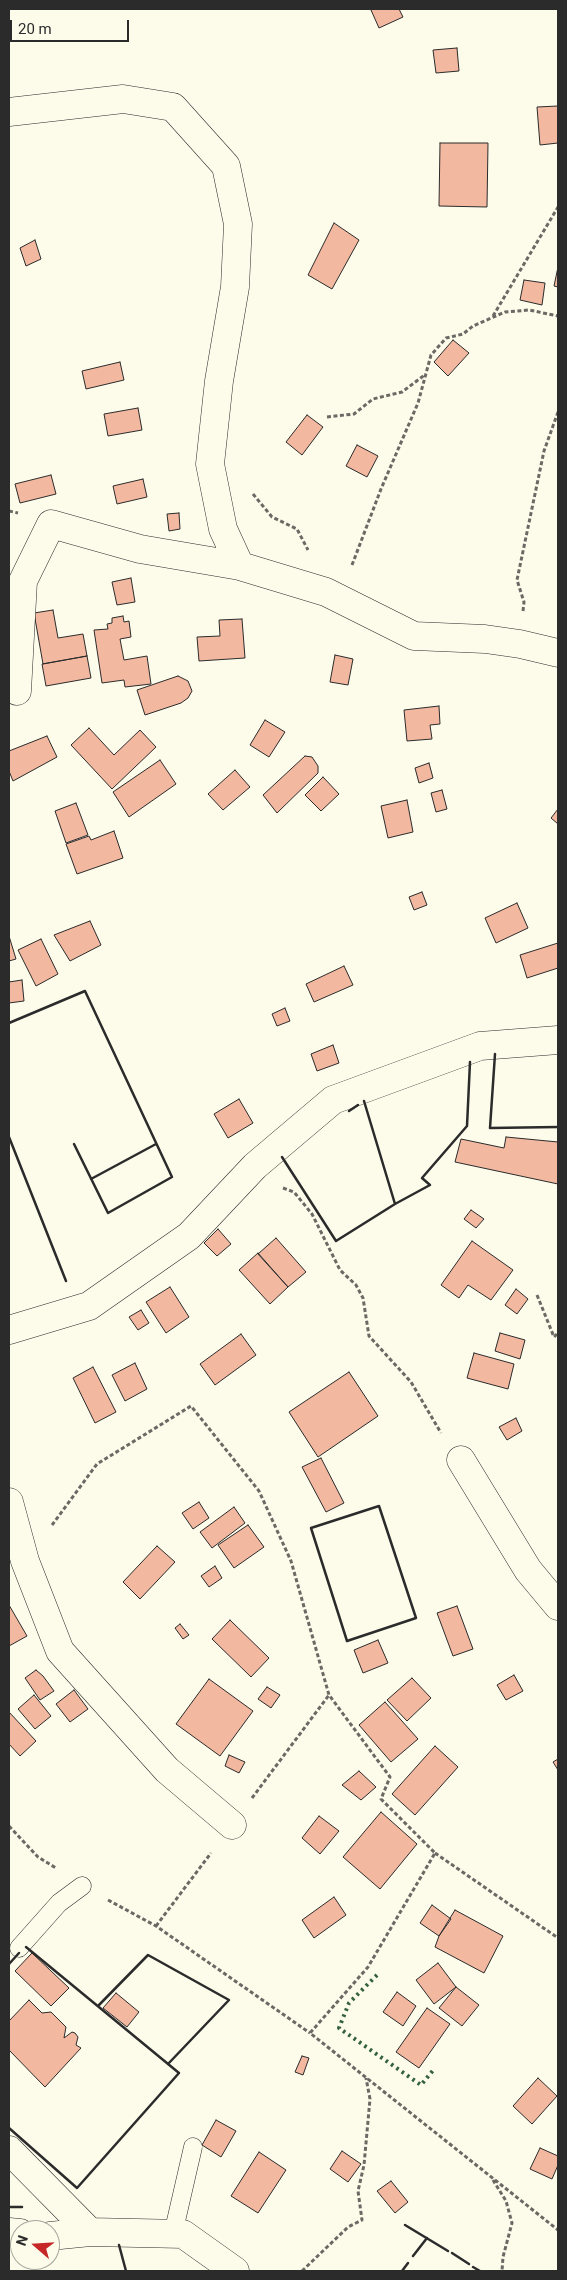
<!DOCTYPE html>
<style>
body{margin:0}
#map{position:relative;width:567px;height:2280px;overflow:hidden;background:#fdfbea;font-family:Roboto,sans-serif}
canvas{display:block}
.frame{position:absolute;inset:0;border:10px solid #2b2b2b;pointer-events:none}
.north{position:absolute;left:10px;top:2220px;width:50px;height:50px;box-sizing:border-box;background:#fdfbea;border:1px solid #a9a89e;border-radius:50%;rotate:289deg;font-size:14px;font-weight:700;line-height:20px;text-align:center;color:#2b2b2b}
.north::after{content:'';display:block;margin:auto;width:18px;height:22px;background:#c62828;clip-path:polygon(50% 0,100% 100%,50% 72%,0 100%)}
.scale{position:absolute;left:10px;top:20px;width:119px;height:22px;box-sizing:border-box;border:2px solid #2b2b2b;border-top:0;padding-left:6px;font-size:15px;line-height:18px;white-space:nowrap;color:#2b2b2b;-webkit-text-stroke:4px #fdfbea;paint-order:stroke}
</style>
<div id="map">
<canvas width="567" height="2280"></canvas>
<div class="frame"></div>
<div class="north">N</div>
<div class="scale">20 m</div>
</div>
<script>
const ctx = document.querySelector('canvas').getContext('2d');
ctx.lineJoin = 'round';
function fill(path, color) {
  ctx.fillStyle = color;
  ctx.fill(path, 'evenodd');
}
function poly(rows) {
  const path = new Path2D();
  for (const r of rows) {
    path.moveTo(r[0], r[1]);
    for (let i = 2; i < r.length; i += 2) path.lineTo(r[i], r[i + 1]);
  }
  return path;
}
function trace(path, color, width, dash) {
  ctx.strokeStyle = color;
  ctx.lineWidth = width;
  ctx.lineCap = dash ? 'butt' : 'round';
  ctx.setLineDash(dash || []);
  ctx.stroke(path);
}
const building = poly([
 [374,9,399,9,403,17,379,28,371,10,374,9],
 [457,48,459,71,436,73,433,50,457,48],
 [558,106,558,143,540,145,537,107,558,106],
 [440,143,488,143,487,207,439,206,440,143],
 [334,223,359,240,332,289,308,275,334,223],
 [35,240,41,259,26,266,20,248,35,240],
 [558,267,558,287,554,286,558,267],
 [524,280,545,283,542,305,520,300,524,280],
 [453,340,469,353,448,376,434,362,453,340],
 [120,362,124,380,86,389,82,371,120,362],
 [138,408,142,430,108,436,104,414,138,408],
 [307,415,323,427,302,455,286,442,307,415],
 [357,445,378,456,367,477,346,466,357,445],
 [51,475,56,494,20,503,15,484,51,475],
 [143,479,147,497,117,504,113,486,143,479],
 [179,513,180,529,169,531,167,514,179,513],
 [131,578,135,602,117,605,112,582,131,578],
 [53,610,58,638,83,634,87,656,43,664,34,613,53,610],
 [123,616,124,622,129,621,131,637,120,639,124,660,147,656,151,684,125,687,124,680,102,683,94,630,108,629,107,624,112,623,112,618,123,616],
 [242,619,245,658,199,661,197,637,220,636,219,620,242,619],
 [335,655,353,659,348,685,330,682,335,655],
 [87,656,91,678,46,686,42,664,87,656],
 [178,676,188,681,192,691,188,698,181,703,145,715,137,690,178,676],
 [439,706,440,724,430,725,432,739,407,741,404,710,439,706],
 [265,720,285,732,269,757,250,745,265,720],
 [89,728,114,755,140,730,156,747,112,789,71,745,89,728],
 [47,736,57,757,13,781,9,771,9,751,47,736],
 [305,756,312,757,318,766,318,773,277,813,263,795,305,756],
 [160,760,176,784,129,817,113,792,160,760],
 [429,763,433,778,419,783,415,768,429,763],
 [235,770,250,787,223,810,208,794,235,770],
 [323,777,339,794,321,811,305,795,323,777],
 [442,790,447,809,436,812,431,793,442,790],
 [407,800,413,832,388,838,381,806,407,800],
 [76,803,88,835,66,843,55,811,76,803],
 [558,809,558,824,551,818,558,809],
 [114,831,123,858,77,874,66,844,89,836,91,840,114,831],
 [422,892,427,905,414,910,409,897,422,892],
 [517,903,528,928,496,943,485,918,517,903],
 [90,921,101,945,70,961,54,935,90,921],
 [9,936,16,959,9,961,9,936],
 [41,939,58,974,36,986,18,950,41,939],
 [558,943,558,968,527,978,520,955,558,943],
 [344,966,353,985,314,1002,306,984,344,966],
 [22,980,24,1001,9,1003,9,982,22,980],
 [285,1008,290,1021,277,1026,272,1014,285,1008],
 [333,1045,339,1063,317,1071,311,1054,333,1045],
 [239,1099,253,1123,228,1138,214,1114,239,1099],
 [506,1137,558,1142,558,1184,455,1162,461,1139,504,1148,506,1137],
 [471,1210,484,1219,476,1228,464,1219,471,1210],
 [218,1229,231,1244,217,1256,204,1243,218,1229],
 [276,1238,306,1272,288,1287,258,1254,276,1238],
 [472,1241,513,1270,491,1300,468,1285,459,1298,441,1285,472,1241],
 [258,1253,288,1287,270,1304,239,1270,258,1253],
 [170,1287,189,1317,166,1333,146,1302,170,1287],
 [516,1289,528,1299,517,1314,505,1305,516,1289],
 [141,1310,149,1323,138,1330,129,1317,141,1310],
 [500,1333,525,1340,520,1359,495,1351,500,1333],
 [241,1334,256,1355,215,1385,200,1364,241,1334],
 [474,1353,514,1364,508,1389,467,1378,474,1353],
 [135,1363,147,1389,125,1401,112,1375,135,1363],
 [93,1367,116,1412,95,1423,73,1378,93,1367],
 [349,1372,378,1416,318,1457,289,1412,349,1372],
 [516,1418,522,1431,507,1440,499,1427,516,1418],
 [321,1458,344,1503,326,1512,302,1467,321,1458],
 [199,1502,209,1518,193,1529,182,1513,199,1502],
 [234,1507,245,1523,212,1548,200,1532,234,1507],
 [248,1525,264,1547,234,1568,218,1545,248,1525],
 [157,1546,175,1562,140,1599,123,1582,157,1546],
 [215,1566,222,1578,209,1587,201,1576,215,1566],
 [9,1605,27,1636,9,1646,9,1605],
 [457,1606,473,1649,453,1656,437,1613,457,1606],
 [230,1620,269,1658,251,1677,212,1639,230,1620],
 [180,1624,189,1635,183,1639,175,1628,180,1624],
 [378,1640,388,1663,363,1673,354,1650,378,1640],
 [36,1670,43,1676,54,1691,40,1700,25,1678,36,1670],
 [514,1675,523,1691,506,1700,497,1685,514,1675],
 [412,1678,431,1698,407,1721,387,1700,412,1678],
 [209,1679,253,1711,220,1756,176,1724,209,1679],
 [267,1687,280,1695,271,1708,258,1699,267,1687],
 [74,1690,88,1709,70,1722,56,1704,74,1690],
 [34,1695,51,1716,35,1729,18,1709,34,1695],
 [385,1702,418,1739,391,1762,359,1725,385,1702],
 [9,1712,36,1741,20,1756,9,1744,9,1712],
 [435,1746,458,1767,415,1815,392,1794,435,1746],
 [229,1755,245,1762,239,1773,225,1766,229,1755],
 [558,1759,558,1770,553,1762,558,1759],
 [359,1771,376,1787,361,1800,342,1785,359,1771],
 [381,1812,417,1844,380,1889,343,1857,381,1812],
 [319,1816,339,1831,320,1854,302,1838,319,1816],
 [334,1897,346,1915,314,1938,302,1920,334,1897],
 [432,1905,451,1919,439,1936,420,1923,432,1905],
 [455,1910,503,1936,484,1973,435,1947,439,1936,455,1910],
 [32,1953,69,1988,51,2006,15,1971,32,1953],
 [438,1963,456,1987,434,2004,416,1980,438,1963],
 [456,1987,479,2005,462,2026,439,2008,456,1987],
 [397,1992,416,2006,403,2026,383,2012,397,1992],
 [116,1993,139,2012,127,2027,103,2008,116,1993],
 [29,2000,42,2013,51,2012,66,2027,64,2038,72,2032,75,2033,78,2037,76,2045,81,2048,45,2087,9,2050,9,2021,29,2000],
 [427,2008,450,2024,419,2068,396,2052,427,2008],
 [302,2056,309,2058,303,2075,295,2072,302,2056],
 [538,2078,557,2096,532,2124,513,2106,538,2078],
 [216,2120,236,2131,221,2157,202,2145,216,2120],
 [540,2148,558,2156,558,2165,552,2179,530,2169,540,2148],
 [342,2151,361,2164,348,2182,330,2169,342,2151],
 [259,2152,286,2170,258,2213,231,2196,259,2152],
 [391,2181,408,2202,395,2213,377,2191,391,2181]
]);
fill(building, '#f2b8a0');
trace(building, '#2b2b2b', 1);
const lane = poly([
 [19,1948,59,1903,82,1886],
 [173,2234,193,2147]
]);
const street = poly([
 [9,112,123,99,173,107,226,166,238,224,235,287,219,381,210,464,223,529,240,566],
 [17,691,23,581,51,524,140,549,240,566,326,592,414,636,485,639,520,644,558,653],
 [9,1330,89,1306,189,1236,255,1166,333,1100,480,1046,558,1040],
 [461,1460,528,1570,558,1606],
 [9,1502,25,1561,60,1651,167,1770,232,1825],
 [9,2150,90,2232],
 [9,2232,20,2233],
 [50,2236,90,2232,183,2234,235,2271]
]);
trace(lane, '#2b2b2b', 19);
trace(street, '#2b2b2b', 29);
trace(poly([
 [493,316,558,207],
 [327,417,354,414,373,399,402,392,426,374],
 [253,494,272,517,297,529,308,550],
 [9,511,18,513],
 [352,565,381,489,418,403,431,355,446,338,463,334,473,326,505,312,529,310,558,316],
 [523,611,524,602,517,580,544,451,558,412],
 [283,1188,294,1192,312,1214,340,1270,356,1285,363,1298,369,1336,411,1382,441,1433],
 [537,1295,554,1337,558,1333],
 [52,1525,97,1464,191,1406,259,1491,291,1561,329,1695,390,1777,381,1799,435,1853,368,1967,310,2033,558,2230],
 [252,1798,329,1695],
 [9,1826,38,1857,56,1868],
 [435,1853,558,1938],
 [108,1900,156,1926,310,2033],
 [156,1926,211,1853],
 [493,2180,506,2201,512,2223,503,2257,502,2271],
 [302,2271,348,2227,362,2220,358,2191,364,2165,370,2099,366,2078]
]), '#6a6964', 3, [4, 2.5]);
trace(lane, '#fdfbea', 18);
trace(street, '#fdfbea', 28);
trace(poly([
 [377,1975,349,2003,339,2028,421,2085,435,2068]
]), '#34623c', 4, [2.5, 4]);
trace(poly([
 [9,1023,85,991,172,1177,108,1213,74,1144],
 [495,1054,490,1128,558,1127],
 [349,1111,358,1105],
 [9,1137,66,1281],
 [282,1157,336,1241,395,1204,364,1101],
 [91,1179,156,1144],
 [395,1204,430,1185,422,1178,467,1126,470,1062],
 [379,1506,416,1618,347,1641,311,1528,379,1506],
 [9,1964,19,1953],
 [98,2006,148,1955,229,2000,168,2064],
 [9,2128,77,2188,179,2073,26,1947],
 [9,2207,22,2207],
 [405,2225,448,2251],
 [119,2245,126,2271],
 [452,2253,469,2264],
 [413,2256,427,2238],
 [473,2267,480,2271],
 [402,2271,408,2263]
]), '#2b2b2b', 2.5);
</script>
